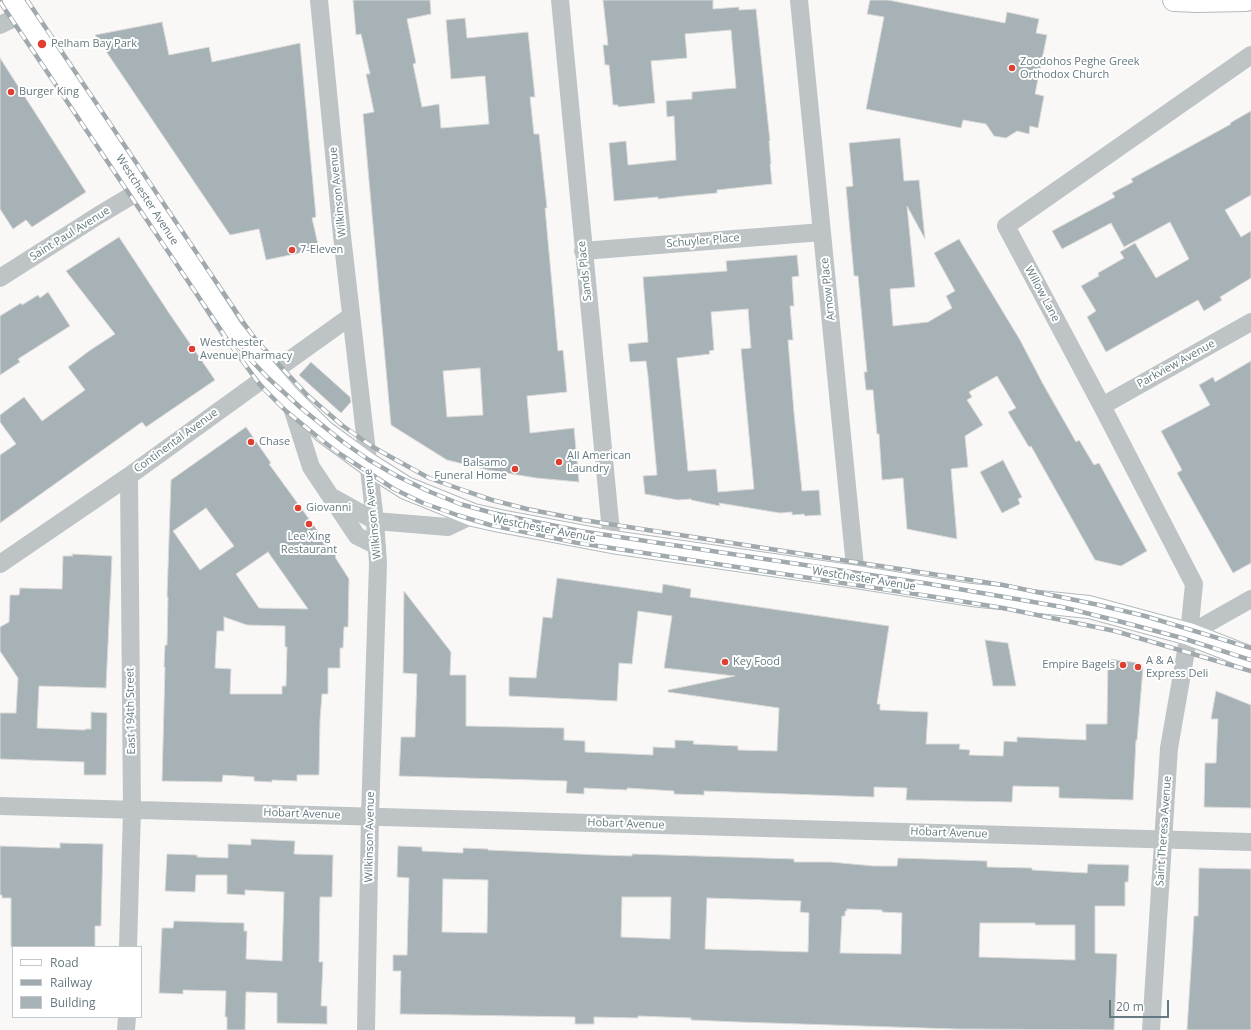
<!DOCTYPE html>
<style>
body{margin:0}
#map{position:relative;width:1251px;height:1030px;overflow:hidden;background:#f9f8f6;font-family:"Open Sans",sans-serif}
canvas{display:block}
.legend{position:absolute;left:12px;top:946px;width:130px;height:72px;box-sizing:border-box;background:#fff;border:1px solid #c1c9cc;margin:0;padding:5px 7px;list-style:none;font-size:12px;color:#657980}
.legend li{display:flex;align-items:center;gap:8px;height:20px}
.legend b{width:20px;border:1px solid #c1c9cc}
.scale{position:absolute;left:1109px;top:1000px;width:60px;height:18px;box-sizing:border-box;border:2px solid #657980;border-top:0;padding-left:5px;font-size:12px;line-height:14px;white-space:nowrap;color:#657980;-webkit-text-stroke:3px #fff;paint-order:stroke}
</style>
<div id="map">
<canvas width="1251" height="1030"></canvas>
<ul class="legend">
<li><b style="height:5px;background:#fff"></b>Road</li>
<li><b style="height:5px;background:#a0a9ad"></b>Railway</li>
<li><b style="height:11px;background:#a7b2b6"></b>Building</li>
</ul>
<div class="scale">20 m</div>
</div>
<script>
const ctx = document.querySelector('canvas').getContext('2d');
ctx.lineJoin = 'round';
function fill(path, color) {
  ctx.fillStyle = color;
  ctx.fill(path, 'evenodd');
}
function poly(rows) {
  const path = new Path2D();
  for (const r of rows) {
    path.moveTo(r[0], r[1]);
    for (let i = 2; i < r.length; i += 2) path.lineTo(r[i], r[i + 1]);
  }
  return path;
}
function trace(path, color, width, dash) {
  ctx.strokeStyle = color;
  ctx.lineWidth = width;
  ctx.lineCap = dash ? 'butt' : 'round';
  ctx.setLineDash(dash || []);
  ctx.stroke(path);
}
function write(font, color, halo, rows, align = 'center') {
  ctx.font = font + ' "Open Sans",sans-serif';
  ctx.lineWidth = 4;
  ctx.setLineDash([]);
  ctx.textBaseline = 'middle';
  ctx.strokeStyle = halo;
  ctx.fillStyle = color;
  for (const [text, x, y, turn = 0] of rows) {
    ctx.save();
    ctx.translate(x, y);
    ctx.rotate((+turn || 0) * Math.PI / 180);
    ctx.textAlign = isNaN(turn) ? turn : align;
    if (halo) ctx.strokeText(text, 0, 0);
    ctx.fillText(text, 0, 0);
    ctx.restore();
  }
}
const building = poly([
 [353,0,430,0,431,14,407,19,416,63,413,64,422,107,439,104,441,128,489,124,485,76,451,79,446,20,465,18,467,38,528,32,535,97,530,97,534,134,539,134,547,208,545,208,558,351,563,350,567,392,527,396,530,433,574,428,579,482,536,478,488,470,447,460,391,425,363,114,374,112,366,74,370,74,361,34,356,35,353,0],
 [480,368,483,415,447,417,443,371,480,368],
 [603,0,713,0,713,9,739,7,739,10,756,9,770,141,769,141,771,164,770,164,772,184,717,190,717,193,684,196,658,199,658,197,614,201,609,143,626,141,628,165,676,160,674,116,667,117,666,101,692,99,692,92,736,88,731,30,685,34,687,58,651,61,655,103,618,107,618,105,613,105,609,65,605,65,603,45,608,45,603,0],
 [870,0,888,0,1005,23,1007,12,1039,19,1036,33,1047,35,1035,94,1044,96,1038,128,1030,126,1029,134,1017,131,1006,138,994,136,986,124,963,120,961,128,866,109,884,17,867,14,870,0],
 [162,22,169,55,209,47,212,62,300,43,316,217,312,218,319,249,266,260,259,229,230,235,95,35,162,22],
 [0,58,86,192,32,227,26,220,13,229,0,209,0,58],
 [1251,111,1251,195,1225,210,1241,237,1251,231,1251,278,1220,297,1222,300,1204,311,1198,300,1106,352,1087,317,1096,311,1081,286,1099,276,1098,273,1124,258,1120,252,1135,243,1156,278,1189,259,1170,222,1124,247,1111,223,1062,249,1052,231,1115,197,1112,193,1133,182,1131,179,1231,124,1230,123,1251,111],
 [900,138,904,181,919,180,925,239,907,206,915,287,890,289,893,326,928,322,952,308,946,296,955,291,934,253,959,239,1020,340,1043,384,1076,442,1079,440,1094,465,1099,463,1147,551,1121,566,1095,560,1031,446,1029,447,1008,412,1016,408,997,376,969,392,972,397,967,400,983,425,965,436,968,467,951,469,957,539,907,529,903,478,882,480,879,434,877,434,873,390,866,390,864,372,867,372,858,276,854,276,846,187,853,186,849,143,900,138],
 [119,237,169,313,215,380,146,427,142,422,0,523,0,455,16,444,0,422,0,415,24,397,42,421,85,390,68,367,89,351,115,334,66,271,119,237],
 [797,255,799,276,792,277,794,306,790,306,793,340,788,340,794,413,802,491,819,490,821,515,805,516,804,514,792,515,792,512,780,513,719,503,720,506,691,500,691,499,678,500,645,494,643,476,657,475,648,376,646,361,630,362,628,344,648,342,643,277,727,271,726,261,797,255],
 [748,309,751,348,741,349,754,489,718,492,716,469,688,471,677,358,710,354,709,351,714,350,711,312,748,309],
 [48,292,70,326,18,359,20,362,0,375,0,316,21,303,22,305,38,295,40,298,48,292],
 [1251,361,1251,563,1233,573,1177,473,1182,470,1161,431,1210,405,1199,385,1213,377,1215,382,1251,361],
 [311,362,350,397,351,402,341,413,299,375,311,362],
 [246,427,271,463,269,464,336,556,335,557,349,579,348,627,344,627,343,648,340,648,340,668,328,668,328,694,322,694,320,720,319,775,297,775,297,781,272,780,272,782,254,781,254,777,223,775,222,782,162,781,165,667,164,667,165,645,167,645,168,597,167,597,171,480,246,427],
 [206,508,234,546,200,570,173,531,206,508],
 [268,552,308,609,259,608,236,574,268,552],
 [224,617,247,625,285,626,285,647,287,647,286,686,282,686,282,694,230,694,231,669,215,668,217,631,224,631,224,617],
 [1003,460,1022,497,1018,499,1020,504,1002,513,980,472,1003,460],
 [72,554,112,556,106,688,39,686,37,728,85,730,85,729,91,729,91,712,107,713,106,775,84,775,84,762,0,759,0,713,16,713,18,678,0,651,0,627,9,622,10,595,19,595,20,588,62,589,63,556,73,556,72,554],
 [557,578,662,593,663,584,691,589,690,597,889,626,877,704,880,704,880,710,928,712,926,744,960,744,959,749,970,750,969,755,1003,756,1004,741,1017,742,1017,737,1086,740,1086,724,1107,724,1108,659,1139,663,1143,668,1137,740,1136,740,1133,800,1059,798,1059,787,1013,786,1012,802,906,800,907,788,874,787,874,797,704,791,704,795,674,794,674,791,627,788,627,790,584,788,584,794,566,793,567,781,399,776,401,737,415,737,417,674,403,673,404,591,451,652,450,675,466,675,466,726,564,728,564,740,585,741,585,752,653,755,653,747,675,748,675,740,694,741,693,744,738,746,738,750,777,751,779,708,668,692,668,690,735,676,664,668,672,616,638,611,632,664,619,663,617,701,509,696,509,677,536,678,543,617,552,618,557,578],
 [985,640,1008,643,1016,686,993,686,985,640],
 [1216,691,1251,705,1251,808,1204,807,1205,763,1216,763,1218,719,1211,719,1216,691],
 [251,839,295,841,294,854,333,855,332,897,320,897,319,962,323,962,321,1006,327,1006,327,1024,277,1023,277,993,246,992,245,1030,227,1030,227,1017,225,1017,226,991,183,990,183,994,159,993,162,928,173,928,174,921,244,923,244,931,247,931,246,959,282,961,284,892,245,890,245,895,227,894,227,875,196,875,195,892,165,891,167,854,197,855,197,857,228,858,228,844,251,845,251,839],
 [60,843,103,844,101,926,95,926,95,947,11,947,11,898,2,898,2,895,0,895,0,846,60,848,60,843],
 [398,846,422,847,422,851,463,853,463,848,488,849,488,850,600,855,632,856,632,854,667,855,794,859,794,862,830,862,874,866,897,866,898,858,987,861,987,867,1032,868,1032,870,1087,873,1088,864,1129,865,1128,882,1125,882,1125,906,1095,906,1095,953,1117,954,1114,1030,956,1029,739,1022,691,1020,691,1018,638,1016,638,1018,594,1017,594,1024,575,1024,575,1017,400,1014,401,971,393,971,393,955,407,955,409,878,397,877,398,846],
 [443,879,488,880,487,933,442,932,443,879],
 [622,897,671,897,670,939,621,937,622,897],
 [707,898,801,901,800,912,809,913,808,952,705,949,707,898],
 [847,909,882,910,882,912,902,913,901,954,840,953,842,916,845,916,845,911,847,911,847,909],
 [980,923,1035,923,1035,925,1075,925,1075,960,979,957,980,923],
 [1199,868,1251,869,1251,1030,1187,1030,1192,952,1194,916,1198,916,1199,868]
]);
fill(building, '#a7b2b6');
trace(building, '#dbdad9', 1);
const secondary = poly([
 [14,0,141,190,232,331,287,395,323,431,368,464,406,488,473,515,500,521,612,542,856,577,971,595,1089,607,1189,634,1251,658],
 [1174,0,1197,1,1246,0]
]);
trace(secondary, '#b3babd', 24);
trace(poly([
 [319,0,342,236,375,521,378,563,370,816,366,1030],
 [560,0,612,542],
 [799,0,856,577],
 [0,25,23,14],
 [583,251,822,232],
 [0,278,99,215,141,190],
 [288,395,311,467,357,536,377,546],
 [1102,406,1251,322],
 [334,498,375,521,448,527,473,515],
 [0,564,129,476,270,374,351,316],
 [1189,634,1251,599],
 [0,806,1251,842],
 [128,947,132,810,129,476],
 [126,1030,127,1017],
 [1151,1030,1169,748,1189,634,1194,584,1102,406,1006,226,1251,55]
]), '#bec4c6', 18);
trace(secondary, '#fff', 22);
const rail = poly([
 [27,0,243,322,256,340,307,395,343,426,373,447,398,461,429,478,457,488,492,500,527,509,583,520,1003,585,1099,605,1145,616,1251,648],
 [0,2,233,348,260,385,286,411,324,442,340,454,394,489,423,503,457,515,490,525,578,543,935,597,1003,608,1115,631,1251,671],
 [237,345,267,377,301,408,343,442,369,460,397,476,428,491,460,504,493,513,580,531,930,584,1062,607,1118,621,1182,638,1251,660]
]);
trace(rail, '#a0a9ad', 4.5);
trace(rail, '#fff', 3, [9]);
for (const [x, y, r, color] of [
 [42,44,5,"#de3f31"],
 [1012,68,4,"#de3f31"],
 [11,92,4,"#de3f31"],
 [292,250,4,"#de3f31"],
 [192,349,4,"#de3f31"],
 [251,442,4,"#de3f31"],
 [559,462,4,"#de3f31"],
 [515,469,4,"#de3f31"],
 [298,508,4,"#de3f31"],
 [309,524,4,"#de3f31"],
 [725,662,4,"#de3f31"],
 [1123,665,4,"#de3f31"],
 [1138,667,4,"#de3f31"]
]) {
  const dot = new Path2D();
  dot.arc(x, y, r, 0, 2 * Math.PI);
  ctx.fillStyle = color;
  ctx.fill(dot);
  trace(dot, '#fff', 1.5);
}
write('11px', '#657980', '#fff', [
 ["Pelham Bay Park",51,44],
 ["Zoodohos Peghe Greek",1020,62],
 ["Orthodox Church",1020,75],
 ["Burger King",19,92],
 ["7-Eleven",300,250],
 ["Westchester",200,343],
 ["Avenue Pharmacy",200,356],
 ["Chase",259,442],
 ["All American",567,456],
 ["Laundry",567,469],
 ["Balsamo",507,463,"right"],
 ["Funeral Home",507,476,"right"],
 ["Giovanni",306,508],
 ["Lee Xing",309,537,"center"],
 ["Restaurant",309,550,"center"],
 ["A & A",1146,661],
 ["Express Deli",1146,674],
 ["Key Food",733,662],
 ["Empire Bagels",1115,665,"right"]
], 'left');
write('11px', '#657980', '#fff', [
 ["Wilkinson Avenue",338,192,-96],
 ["Westchester Avenue",147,200,57],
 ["Saint Paul Avenue",70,234,-32],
 ["Schuyler Place",703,241,-5],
 ["Sands Place",585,271,-96],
 ["Arnow Place",828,289,-96],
 ["Willow Lane",1042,294,62],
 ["Parkview Avenue",1176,364,-29],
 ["Continental Avenue",176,441,-36],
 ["Wilkinson Avenue",373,514,-96],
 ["Westchester Avenue",544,529,11],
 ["Westchester Avenue",864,579,9],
 ["East 194th Street",131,711,-91],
 ["Hobart Avenue",302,814,2],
 ["Hobart Avenue",626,824,2],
 ["Saint Theresa Avenue",1164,831,-86],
 ["Hobart Avenue",949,833,2],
 ["Wilkinson Avenue",370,837,-89]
]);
</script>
